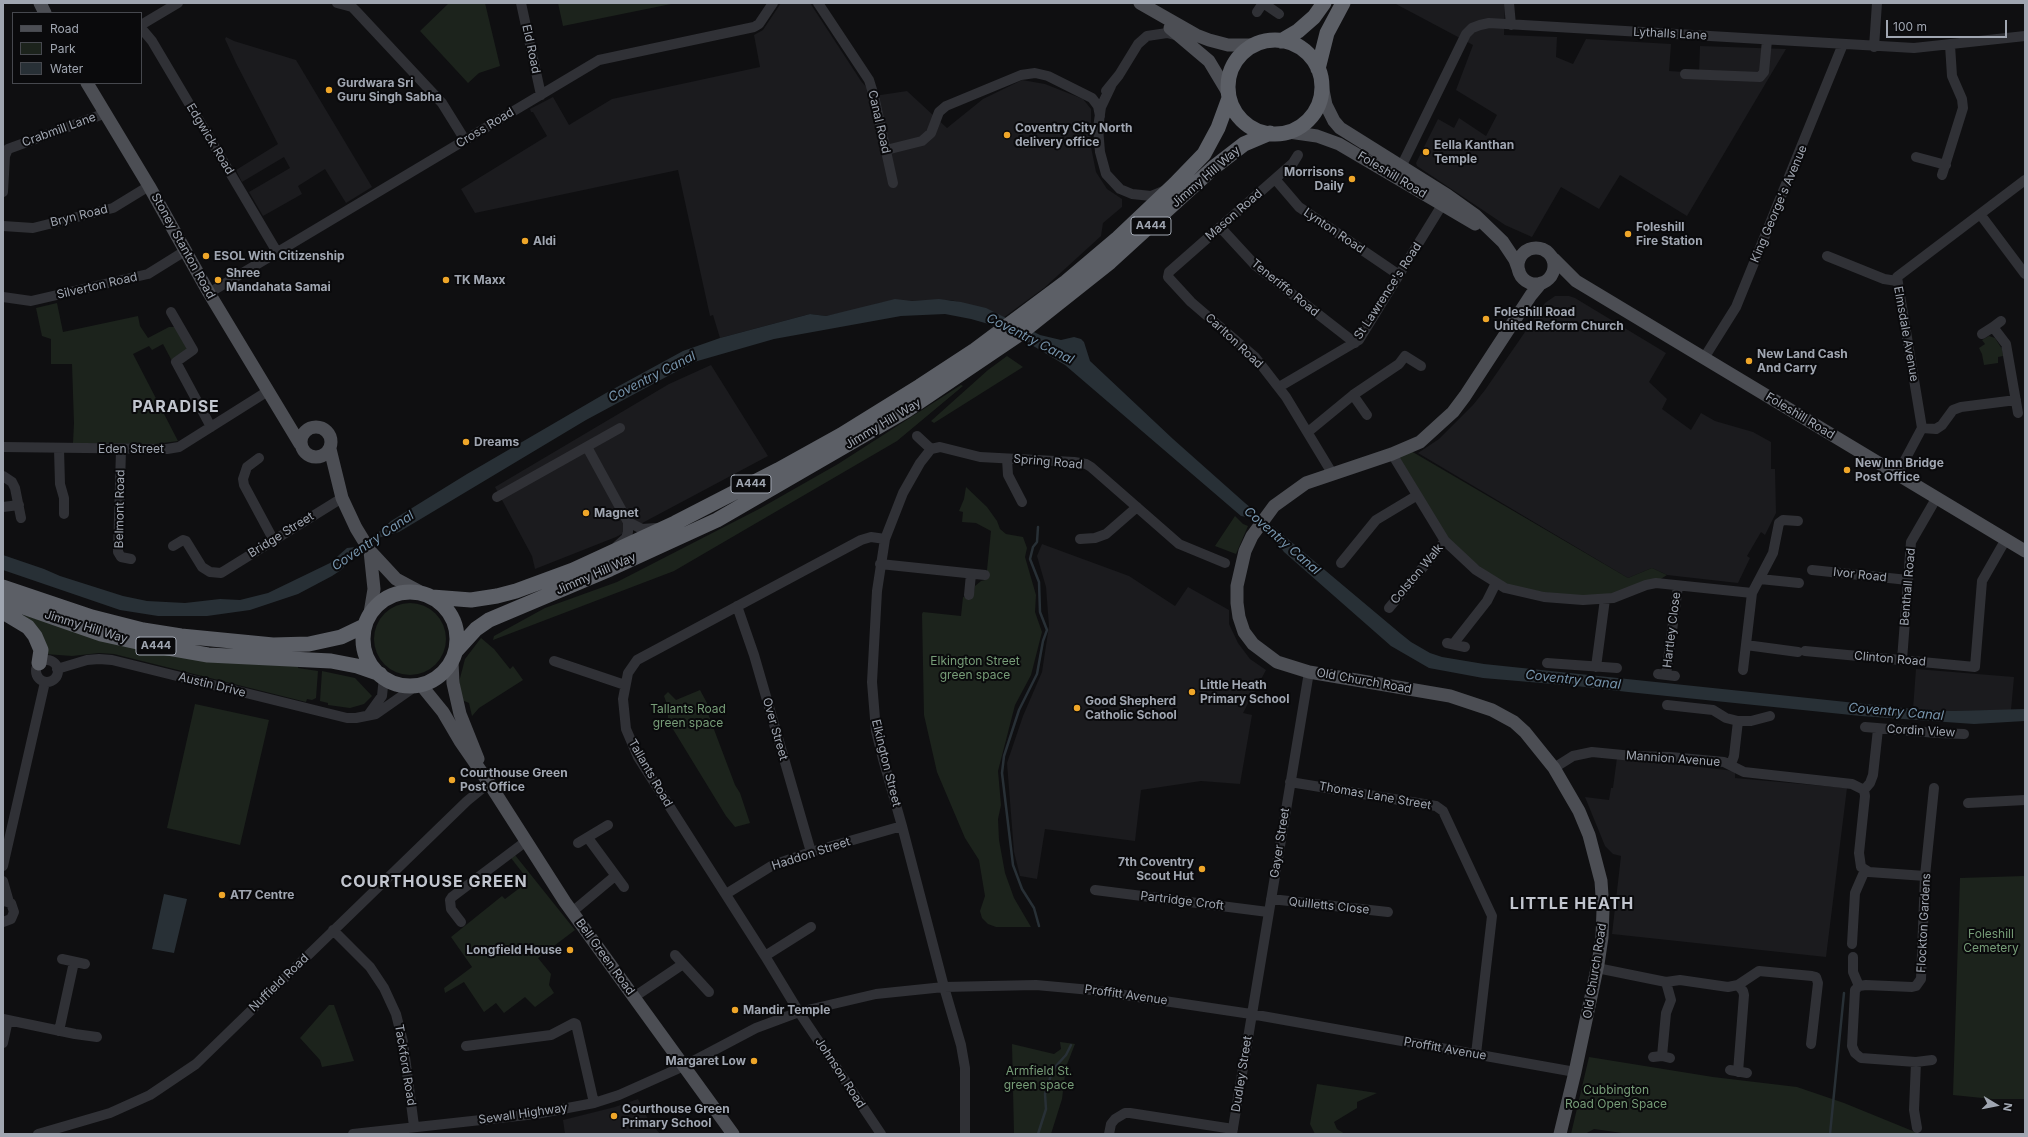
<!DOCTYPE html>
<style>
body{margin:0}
#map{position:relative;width:2028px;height:1137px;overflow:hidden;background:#0f0f11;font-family:Inter,sans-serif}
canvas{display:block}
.frame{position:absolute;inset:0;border:4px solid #a0a6b1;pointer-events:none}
.legend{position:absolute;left:12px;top:12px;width:130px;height:72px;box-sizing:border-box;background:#0a0a0c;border:1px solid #46484e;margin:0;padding:5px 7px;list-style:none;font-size:12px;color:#a0a6b1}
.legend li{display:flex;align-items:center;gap:8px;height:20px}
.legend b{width:20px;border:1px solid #46484e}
.north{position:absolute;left:1976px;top:1085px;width:40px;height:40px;-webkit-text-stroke:3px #0a0a0c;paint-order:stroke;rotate:100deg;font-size:11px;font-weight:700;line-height:16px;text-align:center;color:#a0a6b1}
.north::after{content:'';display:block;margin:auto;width:14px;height:18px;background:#a0a6b1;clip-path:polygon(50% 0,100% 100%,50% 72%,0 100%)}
.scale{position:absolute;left:1886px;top:20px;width:121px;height:18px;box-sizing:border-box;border:2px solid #a0a6b1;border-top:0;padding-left:5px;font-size:12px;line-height:14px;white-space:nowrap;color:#a0a6b1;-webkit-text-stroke:3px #0a0a0c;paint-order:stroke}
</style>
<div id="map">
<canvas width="2028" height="1137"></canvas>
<div class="frame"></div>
<ul class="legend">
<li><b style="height:5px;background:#4c4e54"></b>Road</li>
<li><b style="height:11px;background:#1c231c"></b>Park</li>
<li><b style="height:11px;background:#283036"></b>Water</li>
</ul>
<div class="north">N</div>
<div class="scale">100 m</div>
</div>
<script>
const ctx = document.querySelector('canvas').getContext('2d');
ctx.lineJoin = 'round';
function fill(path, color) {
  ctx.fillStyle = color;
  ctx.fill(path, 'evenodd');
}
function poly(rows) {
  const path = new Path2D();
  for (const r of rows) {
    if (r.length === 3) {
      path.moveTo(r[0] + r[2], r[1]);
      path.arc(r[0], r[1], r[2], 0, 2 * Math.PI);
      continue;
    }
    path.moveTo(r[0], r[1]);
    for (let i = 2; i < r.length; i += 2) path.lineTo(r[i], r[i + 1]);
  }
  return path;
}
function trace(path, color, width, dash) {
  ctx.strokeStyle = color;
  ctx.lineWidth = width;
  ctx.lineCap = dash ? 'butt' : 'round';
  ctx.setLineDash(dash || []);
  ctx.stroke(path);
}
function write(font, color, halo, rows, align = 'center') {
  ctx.font = font + ' Inter,sans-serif';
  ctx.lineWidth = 4;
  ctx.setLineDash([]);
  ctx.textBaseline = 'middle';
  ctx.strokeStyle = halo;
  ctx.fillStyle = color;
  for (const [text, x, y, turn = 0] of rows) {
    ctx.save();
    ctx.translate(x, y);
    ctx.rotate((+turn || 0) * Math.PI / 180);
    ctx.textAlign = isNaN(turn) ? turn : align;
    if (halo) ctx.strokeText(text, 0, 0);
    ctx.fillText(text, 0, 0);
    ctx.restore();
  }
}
fill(poly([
 [781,3,810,3,861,81,874,96,907,91,947,128,983,99,1022,80,1045,84,1083,99,1091,109,1091,147,1096,172,1107,189,1122,199,1122,207,1103,223,1101,236,1044,288,1003,318,996,313,951,300,905,301,879,303,865,308,826,316,810,314,720,338,713,315,710,316,678,170,475,213,461,189,547,136,533,112,531,112,530,109,553,97,569,125,612,99,760,67,754,35,763,30],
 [1394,3,1505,3,1504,35,1557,37,1556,57,1573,64,1586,39,1671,44,1669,71,1699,73,1700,46,1786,49,1687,216,1620,175,1599,209,1561,187,1532,237,1505,225,1417,166,1416,163,1438,119,1454,128,1459,118,1486,136,1497,115,1456,90,1473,45],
 [226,37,234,41,296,60,372,187,346,203,325,169,298,186,302,194,263,216,249,192,290,168,284,157,242,182,236,170,278,144,236,63,225,39],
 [1555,296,1569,296,1575,298,1666,353,1649,382,1667,399,1662,409,1691,430,1701,413,1715,421,1753,432,1771,442,1771,469,1775,469,1776,513,1765,535,1761,532,1747,556,1750,558,1738,583,1667,575,1652,568,1628,578,1418,453,1439,439,1473,405,1485,390,1545,303],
 [711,365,768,456,616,537,535,569,532,556,495,487,669,384],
 [1042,544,1129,576,1175,606,1188,587,1229,610,1229,624,1238,643,1250,659,1266,670,1243,713,1252,715,1240,784,1201,781,1141,790,1135,841,1045,829,1037,879,1020,876,1014,852,1007,763,1023,716,1042,672,1049,626,1046,587,1037,556],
 [1916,669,2014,677,2011,710,1953,711,1913,709],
 [1617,758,1735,771,1735,778,1847,788,1826,957,1612,934,1621,856,1613,854,1605,846,1585,797,1609,800,1611,788,1613,788],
 [638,1099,648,1119,660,1134,565,1134,563,1120,615,1107]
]), '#1b1b1e');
fill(poly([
 [449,3,485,3,500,66,479,73,468,83,420,31],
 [558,3,676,3,563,26],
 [57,303,63,332,138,316,140,326,148,338,169,327,175,327,188,349,172,361,163,344,152,350,149,346,133,354,178,441,155,444,73,443,74,423,72,364,51,364,51,339,42,336,36,308],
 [1989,336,1995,338,2002,349,2003,356,1998,357,1998,363,1984,365,1982,354,1979,348,1985,344,1982,340],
 [1007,356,1023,367,934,423,931,421,988,370],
 [961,385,963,386,897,441,674,571,493,640,494,636,545,608,617,582,759,509,838,464],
 [1411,451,1628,578,1652,568,1667,575,1656,582,1623,593,1587,599,1505,586,1454,547,1395,456],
 [966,487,987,507,997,521,1000,529,1006,534,1023,537,1027,548,1025,557,1036,595,1035,612,1042,632,1031,675,1015,705,998,771,1001,805,998,819,999,840,1005,873,1014,898,1031,927,996,927,988,924,982,918,980,911,985,896,979,860,965,838,937,772,924,715,922,614,923,612,961,616,963,597,973,598,975,586,981,581,985,580,987,570,991,531,976,523,962,522,963,512,959,511,964,499],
 [1235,516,1243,524,1248,526,1236,554,1215,546],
 [410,639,36],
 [20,614,64,627,298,664,298,668,318,671,316,698,312,700,307,699,306,702,114,654,99,653,72,656,45,654],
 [481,638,494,649,510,669,513,666,523,680,479,708,472,716,469,703,462,700,459,682,465,659],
 [322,671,355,678,372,696,364,704,350,708,328,705,328,703,320,701],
 [700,690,707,703,707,711,735,785,740,793,750,823,735,827,726,816,668,721,668,707,664,696,668,692,676,700],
 [195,704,269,720,240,845,167,828],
 [515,855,575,930,538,958,551,974,549,985,554,993,535,1007,525,997,504,1013,496,1003,484,1012,464,982,445,993,444,988,472,967,451,937,502,896,505,899,525,884,525,876,511,858],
 [2025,876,2025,1099,1992,1099,1953,1095,1960,878],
 [329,1005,334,1005,354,1061,322,1067,320,1060,300,1038],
 [1060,1042,1075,1044,1066,1067,1062,1099,1051,1134,1014,1134,1012,1044,1054,1054,1061,1049],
 [1589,1057,1713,1077,1797,1087,1844,1103,1920,1134,1629,1134,1594,1129,1585,1134,1571,1134],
 [1317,1084,1377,1093,1357,1102,1357,1108,1334,1122,1337,1129,1345,1134,1315,1134,1310,1124]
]), '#1c231c');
fill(poly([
 [895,299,912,301,939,299,961,302,986,308,1040,335,1061,340,1074,337,1081,339,1084,342,1090,361,1173,439,1245,503,1401,634,1411,642,1430,653,1442,657,1484,664,1913,709,1953,711,2025,709,2025,721,1974,724,1861,716,1628,692,1576,686,1483,678,1429,668,1391,646,1284,552,1268,531,1253,518,1241,516,1065,365,1030,344,992,325,971,319,945,314,901,316,774,339,694,362,586,420,399,532,381,537,358,552,341,570,332,576,298,594,250,610,207,616,158,616,120,610,3,570,3,555,44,569,60,576,123,596,147,601,185,603,220,599,240,600,268,593,330,563,347,548,356,547,379,532,391,521,467,474,606,393,683,351,720,338,810,314,826,316],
 [164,894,187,899,174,953,152,949]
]), '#283036');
trace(poly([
 [1038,527,1037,542,1033,547,1030,559,1039,582,1040,612,1047,630,1043,641,1037,674,1019,710,1004,756,1002,773,1013,865,1022,889,1034,908,1039,926],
 [1038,1134,1046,1109,1045,1094,1051,1075,1055,1067,1066,1055,1071,1045],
 [1830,1134,1844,993]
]), '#283036', 2.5);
trace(poly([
 [337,3,352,7,356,11,442,103,465,140],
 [521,3,541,95],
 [818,3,869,80,874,96,893,183],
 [1263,3,1279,14],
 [1509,3,1511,25],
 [1257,12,1263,3],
 [141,25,178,3],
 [141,28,152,41,277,252],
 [1874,47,1877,3],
 [1685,74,1760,77,1764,72,1767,40],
 [1111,86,1101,107,1098,128,1100,152,1106,174,1120,189,1132,194,1151,196,1163,191],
 [1106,91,1119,75,1138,44,1147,36,1167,33,1179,36],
 [886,150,922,141,931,133,939,112,946,106,1021,75,1035,73,1048,76,1092,98,1098,106,1100,116],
 [1298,155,1293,163,1169,272,1168,277,1191,302,1255,357,1286,397,1332,473],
 [1916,157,1946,165],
 [1401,167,1466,34,1472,28,1480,25,1489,23,1914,48,2025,36],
 [1942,175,1963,108,1962,99,1952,76,1950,45],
 [1275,179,1299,207,1399,275],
 [3,192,5,156,8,149,106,113],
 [1980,214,2025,274],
 [3,226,33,228,113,208,149,186],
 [1220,227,1255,265,1355,343],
 [1827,256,1884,279,1897,281],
 [209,293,599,60,754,27,759,24,773,3],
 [3,297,31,301,148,274,185,251],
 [171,312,193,350,176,362,211,427],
 [1993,327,2001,321],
 [1982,334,1993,327,2006,344,2018,413],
 [1704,358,1736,307,1843,44],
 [1279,387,1359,340,1442,205],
 [1353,395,1367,415],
 [1922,428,1936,429,1942,425,1953,410,1961,407,2016,400],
 [1308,432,1353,395,1399,364,1405,356,1421,366],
 [917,436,931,449,940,447,980,457,1074,462,1086,464,1091,467,1179,544,1225,563],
 [3,447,167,449,179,447,268,391],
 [587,447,628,522,628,532,626,538,617,546],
 [59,449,60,484,64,498,64,514],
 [931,449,920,463,903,493,885,539,877,591,872,682,876,731,883,759,902,826,944,987,961,1045,965,1068,965,1134],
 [121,450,118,552,121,557,131,559],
 [1392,454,1445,541,1476,570,1505,588,1544,597,1583,600,1613,598,1646,585,1656,583,1752,593],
 [259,458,247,467,243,479,244,485,273,539],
 [1007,459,1008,475,1022,502],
 [1898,473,1922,428,1897,277,2025,180],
 [3,476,12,482,15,488,21,518],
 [497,497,620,428],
 [3,507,19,505],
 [628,522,642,529,656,528],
 [1080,539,1095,538,1106,534,1137,507],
 [173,546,183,540,186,541,202,567,210,572,221,573,342,498],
 [1341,563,1376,520,1416,496],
 [880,564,985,575],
 [1812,570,1908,580],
 [1760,579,1799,583],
 [969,595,971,574],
 [737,606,754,655,811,852],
 [1389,608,1445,541],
 [1447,643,1465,647],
 [1454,643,1487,601,1496,583],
 [1746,645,1798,652],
 [1805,651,1975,667,1982,581,2006,539],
 [1902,660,1911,542,1937,497],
 [47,671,11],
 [554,661,625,685],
 [1547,663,1617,668],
 [1596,667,1605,599],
 [57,669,87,660,99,659,112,660,347,718,356,718,376,714,416,686],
 [1743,670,1752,593,1773,553,1779,523,1783,520,1798,521],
 [1658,674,1675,676],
 [1666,675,1678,586],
 [1667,705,1713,710,1726,718,1738,721,1751,721,1770,716],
 [369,714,382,696,384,677],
 [1865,727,1937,733,1964,734],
 [1731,764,1734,756,1738,721],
 [1554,768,1573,756,1592,752,1633,756,1670,757,1724,762,1744,772,1852,784,1864,790],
 [1290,782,1436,806,1443,811,1492,916,1476,1054],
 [1864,790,1865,796,1859,853,1861,867,1869,872,1925,876],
 [1864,790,1870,783,1873,775,1878,729],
 [1968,803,2025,800],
 [588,838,624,887],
 [578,843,608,825],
 [3,866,45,682],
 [3,881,9,902],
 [1095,890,1268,912],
 [726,894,773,865,811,852,902,826],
 [1271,899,1388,912],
 [3,901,11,903,14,912,11,919,3,922],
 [572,912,615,876],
 [461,922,451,909,450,900,452,897,525,842],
 [333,930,370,967,384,988,396,1014,403,1042,414,1126],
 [1852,944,1855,893,1865,870],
 [675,955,709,992],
 [765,956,811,927],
 [1853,957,1853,972,1859,986],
 [62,959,85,964],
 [1597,968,1666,982,1680,980,1728,987,1738,985,1759,971,1812,976,1816,977,1818,983,1811,1044],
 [1738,985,1743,991,1744,995,1738,1072],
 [634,997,683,964],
 [3,1019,75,1034,97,1037],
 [59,1031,74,962],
 [3,1043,8,1020],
 [466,1046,551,1035,574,1023,576,1024,594,1103],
 [1662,1056,1666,1013,1671,1000,1666,982],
 [1653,1057,1662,1056,1670,1058],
 [1932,1060,1916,1062,1861,1058,1855,1053,1852,1046,1855,990,1859,986,1866,985,1912,987,1916,986,1921,979,1925,876,1934,788],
 [1916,1062,1914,1110,1917,1128],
 [1730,1070,1747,1073],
 [38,1134,110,1113,150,1095,196,1064,467,801,489,783],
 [353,1134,536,1114,594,1103,619,1095,684,1066,756,1028,799,1012,876,994,944,987,1036,985,1091,990,1251,1014,1575,1072],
 [881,1134,799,1012,765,956,638,757,626,729,623,699,628,673,637,660,861,540,871,537,885,539],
 [1109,1134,1111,1124,1115,1119,1125,1113,1130,1113,1233,1129],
 [1232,1134,1309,672]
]), '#303136', 10);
trace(poly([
 [40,3,45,13],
 [1140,3,1196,35,1209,40,1228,45,1255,45],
 [1170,28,1209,61,1227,91],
 [87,83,149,186,209,293,300,444],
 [1322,85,1326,105,1334,121,1340,128,1447,195,1475,215,1503,242,1515,260,1519,271],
 [1289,132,1317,136,1339,144,1475,224],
 [1536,266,18],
 [1554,259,1576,281,2025,551],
 [1541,283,1531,295,1465,396,1453,412,1420,442,1392,454,1306,483,1274,506,1252,536,1245,551,1237,586,1237,603,1239,617,1244,632,1253,644,1277,662,1309,672,1450,696,1492,710,1514,722,1525,732,1554,768,1579,811,1589,835,1601,881,1603,910,1602,937,1598,964,1575,1072,1560,1134],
 [316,442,15],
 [330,449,342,498,356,528,370,551,396,579,424,594],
 [370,613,374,589,370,551],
 [452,662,453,683,460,714,478,759],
 [421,685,443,712,460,741,489,783,565,902,733,1134]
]), '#4c4e54', 13);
trace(poly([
 [1275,87,47],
 [1281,41,1298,31,1314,17,1324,3],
 [1318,69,1327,33,1343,3],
 [3,587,92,617,143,630,181,636,273,645,309,644,341,637,364,626],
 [410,639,47],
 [432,597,471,600,497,596,516,591,573,570,675,523,778,470,841,435,920,386,975,350,1066,282,1118,238,1175,184,1204,154,1218,128,1229,98],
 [3,600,101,634,151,645,208,655,331,661,357,666,380,674],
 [3,612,28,627,35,636,41,650,39,663],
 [456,651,476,629,489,620,610,569,717,520,907,410,1018,335,1110,262,1213,168,1244,144,1270,133]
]), '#5c5f66', 15);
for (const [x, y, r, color] of [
 [329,90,4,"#efa629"],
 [1007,135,4,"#efa629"],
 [1426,152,4,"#efa629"],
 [1352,179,4,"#efa629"],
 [1628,234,4,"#efa629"],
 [525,241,4,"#efa629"],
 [206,256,4,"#efa629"],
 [218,280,4,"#efa629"],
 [446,280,4,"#efa629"],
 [1486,319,4,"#efa629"],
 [1749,361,4,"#efa629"],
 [466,442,4,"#efa629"],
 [1847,470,4,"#efa629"],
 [586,513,4,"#efa629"],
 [1192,692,4,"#efa629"],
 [1077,708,4,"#efa629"],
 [452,780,4,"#efa629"],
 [1202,869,4,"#efa629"],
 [222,895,4,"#efa629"],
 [570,950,4,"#efa629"],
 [735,1010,4,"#efa629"],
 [754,1061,4,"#efa629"],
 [614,1116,4,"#efa629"]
]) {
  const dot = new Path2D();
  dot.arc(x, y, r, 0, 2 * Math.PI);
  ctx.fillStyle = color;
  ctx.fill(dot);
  trace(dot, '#0a0a0c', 1.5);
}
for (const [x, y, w] of [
 [1151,226,40],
 [751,484,40],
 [156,646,40]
]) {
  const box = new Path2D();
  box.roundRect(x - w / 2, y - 9, w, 18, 3);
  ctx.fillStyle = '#0a0a0c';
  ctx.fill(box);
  trace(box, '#a0a6b1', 1);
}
write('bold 11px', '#a0a6b1', null, [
 ["A444",1151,226],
 ["A444",751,484],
 ["A444",156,646]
]);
write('12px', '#a0a6b1', '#0a0a0c', [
 ["Lythalls Lane",1670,34,3],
 ["Eld Road",531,49,78],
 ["Canal Road",879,122,77],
 ["Cross Road",485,128,-31],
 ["Crabmill Lane",59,130,-20],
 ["Edgwick Road",210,139,59],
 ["Foleshill Road",1392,175,31],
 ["Jimmy Hill Way",1206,177,-41],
 ["King George's Avenue",1779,204,-67],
 ["Mason Road",1234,215,-41],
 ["Bryn Road",79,216,-14],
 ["Lynton Road",1334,231,34],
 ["Stoney Stanton Road",183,246,61],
 ["Silverton Road",97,286,-13],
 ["Teneriffe Road",1285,288,39],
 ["St Lawrence's Road",1388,291,-57],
 ["Elmsdale Avenue",1906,334,80],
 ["Carlton Road",1234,341,43],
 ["Foleshill Road",1800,416,31],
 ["Jimmy Hill Way",883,424,-31],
 ["Eden Street",131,449],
 ["Spring Road",1048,462,5],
 ["Belmont Road",120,509,-89],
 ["Bridge Street",281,535,-32],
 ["Jimmy Hill Way",596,574,-24],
 ["Colston Walk",1417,574,-50],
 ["Ivor Road",1860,575,6],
 ["Benthall Road",1908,587,-85],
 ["Jimmy Hill Way",86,627,17],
 ["Hartley Close",1672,630,-83],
 ["Clinton Road",1890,659,5],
 ["Old Church Road",1364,681,10],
 ["Austin Drive",212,685,14],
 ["Over Street",775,729,74],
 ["Cordin View",1921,731,3],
 ["Mannion Avenue",1673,759,4],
 ["Elkington Street",886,763,76],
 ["Tallants Road",650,773,60],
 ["Thomas Lane Street",1375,796,10],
 ["Gayer Street",1280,843,-81],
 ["Haddon Street",811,854,-18],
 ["Partridge Croft",1182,901,7],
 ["Quilletts Close",1329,906,6],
 ["Flockton Gardens",1924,923,-87],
 ["Bell Green Road",605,957,54],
 ["Old Church Road",1595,971,-81],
 ["Nuffield Road",279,983,-44],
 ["Proffitt Avenue",1126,995,8],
 ["Proffitt Avenue",1445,1049,10],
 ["Tackford Road",405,1065,81],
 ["Johnson Road",840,1073,57],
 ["Dudley Street",1242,1074,-81],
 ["Sewall Highway",523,1114,-8]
]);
write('bold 12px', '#a0a6b1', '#0a0a0c', [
 ["Gurdwara Sri",337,83],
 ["Guru Singh Sabha",337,97],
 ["Coventry City North",1015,128],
 ["delivery office",1015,142],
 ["Eella Kanthan",1434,145],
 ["Temple",1434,159],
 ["Morrisons",1344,172,"right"],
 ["Daily",1344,186,"right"],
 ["Foleshill",1636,227],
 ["Fire Station",1636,241],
 ["Aldi",533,241],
 ["ESOL With Citizenship",214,256],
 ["Shree",226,273],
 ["Mandahata Samai",226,287],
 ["TK Maxx",454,280],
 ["Foleshill Road",1494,312],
 ["United Reform Church",1494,326],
 ["New Land Cash",1757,354],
 ["And Carry",1757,368],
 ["Dreams",474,442],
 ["New Inn Bridge",1855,463],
 ["Post Office",1855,477],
 ["Magnet",594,513],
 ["Little Heath",1200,685],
 ["Primary School",1200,699],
 ["Good Shepherd",1085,701],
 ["Catholic School",1085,715],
 ["Courthouse Green",460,773],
 ["Post Office",460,787],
 ["7th Coventry",1194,862,"right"],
 ["Scout Hut",1194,876,"right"],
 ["AT7 Centre",230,895],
 ["Longfield House",562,950,"right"],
 ["Mandir Temple",743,1010],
 ["Margaret Low",746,1061,"right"],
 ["Courthouse Green",622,1109],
 ["Primary School",622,1123]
], 'left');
write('12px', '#779d78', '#0a0a0c', [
 ["Elkington Street",975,661],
 ["green space",975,675],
 ["Tallants Road",688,709],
 ["green space",688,723],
 ["Foleshill",1991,934],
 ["Cemetery",1991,948],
 ["Armfield St.",1039,1071],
 ["green space",1039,1085],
 ["Cubbington",1616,1090],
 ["Road Open Space",1616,1104]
]);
write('italic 13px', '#7795ad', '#0a0a0c', [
 ["Coventry Canal",1030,339,27],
 ["Coventry Canal",652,377,-27],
 ["Coventry Canal",373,541,-34],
 ["Coventry Canal",1282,541,41],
 ["Coventry Canal",1573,680,6],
 ["Coventry Canal",1896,712,5]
]);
ctx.letterSpacing = '1px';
write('bold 16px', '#c1c5ce', '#0a0a0c', [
 ["PARADISE",176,407],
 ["COURTHOUSE GREEN",434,882],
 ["LITTLE HEATH",1572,904]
]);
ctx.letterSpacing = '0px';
</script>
